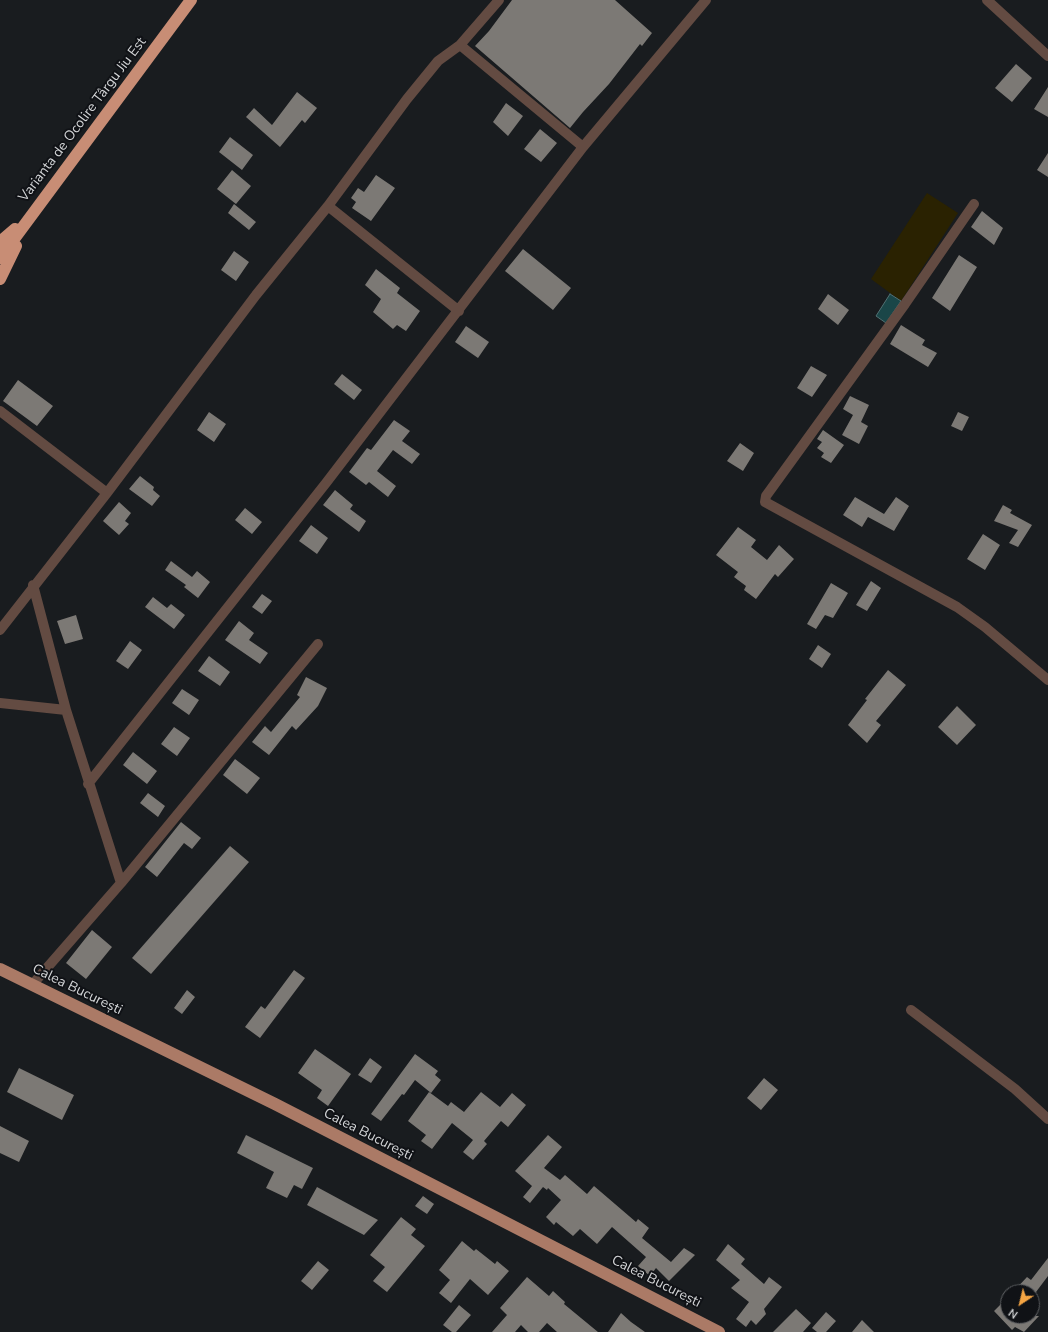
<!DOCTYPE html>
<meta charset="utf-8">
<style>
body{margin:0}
#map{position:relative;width:1048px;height:1332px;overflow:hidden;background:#191c1f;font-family:"Nunito Sans",sans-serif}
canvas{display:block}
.north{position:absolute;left:1000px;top:1284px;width:40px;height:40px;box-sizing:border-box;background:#101216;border:1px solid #5e6063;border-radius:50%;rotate:215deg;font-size:11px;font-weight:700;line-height:16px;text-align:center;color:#d3d5d7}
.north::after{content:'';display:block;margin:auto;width:14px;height:18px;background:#f4a443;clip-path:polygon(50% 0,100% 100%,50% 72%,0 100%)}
</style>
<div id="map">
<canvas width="1048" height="1332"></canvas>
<div class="north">N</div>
</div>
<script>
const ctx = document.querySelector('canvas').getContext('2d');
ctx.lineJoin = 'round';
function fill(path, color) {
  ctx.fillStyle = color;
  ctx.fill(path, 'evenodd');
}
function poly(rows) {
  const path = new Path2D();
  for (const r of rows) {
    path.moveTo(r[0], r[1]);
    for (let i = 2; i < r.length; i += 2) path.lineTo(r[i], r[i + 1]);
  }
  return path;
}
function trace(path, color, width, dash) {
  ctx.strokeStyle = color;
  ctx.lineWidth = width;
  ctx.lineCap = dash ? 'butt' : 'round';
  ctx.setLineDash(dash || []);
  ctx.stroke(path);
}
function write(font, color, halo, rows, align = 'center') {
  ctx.font = font + ' "Nunito Sans",sans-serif';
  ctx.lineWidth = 4;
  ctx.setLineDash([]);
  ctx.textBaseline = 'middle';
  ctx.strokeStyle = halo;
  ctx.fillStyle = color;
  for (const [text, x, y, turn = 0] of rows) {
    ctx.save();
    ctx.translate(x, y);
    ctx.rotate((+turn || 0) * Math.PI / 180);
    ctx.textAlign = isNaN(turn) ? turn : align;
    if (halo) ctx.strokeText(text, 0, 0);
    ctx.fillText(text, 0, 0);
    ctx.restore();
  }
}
fill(poly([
 [927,193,958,213,901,301,871,279]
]), '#2a2201');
const water = poly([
 [890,294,901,301,886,323,876,316,890,294]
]);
fill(water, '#1a4648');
trace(water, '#527173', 1);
fill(poly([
 [512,0,615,0,652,33,642,46,640,44,609,84,583,112,570,128,475,46,489,31],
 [1016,64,1032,78,1012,102,995,88],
 [1048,87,1048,117,1034,109],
 [297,92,317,108,305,123,302,120,280,147,246,117,254,108,272,125],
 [506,103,523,116,508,136,493,122],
 [540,129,557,143,541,162,524,149],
 [230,137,253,155,242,170,219,152],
 [1048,153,1048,177,1037,170],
 [232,170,251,186,236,204,217,189],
 [376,175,395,188,371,221,352,208,356,202,351,198,358,188,364,192],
 [234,204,256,222,249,230,228,213],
 [982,211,1003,228,994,245,971,227],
 [523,249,571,288,553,310,505,271],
 [234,251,249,262,236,281,221,270],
 [959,255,977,267,950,311,932,298],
 [376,269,400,288,397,293,420,311,406,331,397,325,393,329,373,312,381,299,365,285],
 [828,294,849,310,838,325,818,309],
 [901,325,925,340,922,345,937,353,928,367,890,344],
 [466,326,489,342,478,358,455,342],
 [811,366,827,375,812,397,797,388],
 [342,374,362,390,354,400,334,384],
 [18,380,53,406,37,426,3,401],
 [850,396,869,405,861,422,868,426,859,444,842,435,853,415,843,409],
 [209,412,226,424,214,442,197,430],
 [958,412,969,417,962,431,951,426],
 [394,420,410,431,402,441,420,454,412,464,393,450,377,471,396,486,388,497,369,482,366,485,349,472,367,448,371,450],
 [823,430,844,445,831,463,821,457,824,453,817,448,822,442,817,439],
 [740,443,754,453,743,471,727,461],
 [140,476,154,487,153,490,160,496,152,506,129,489],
 [335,490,353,505,350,509,366,521,359,532,323,505],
 [855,497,884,514,896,497,909,506,894,531,868,517,862,527,843,515],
 [119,502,131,513,125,521,129,524,119,535,103,521],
 [1003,505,1012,510,1010,513,1032,525,1018,547,1009,543,1018,530,994,521],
 [245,508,262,522,252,534,235,520],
 [311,525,328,538,317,554,299,541],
 [738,527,756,540,751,547,767,560,779,545,794,559,778,577,775,574,756,599,744,590,746,586,734,577,738,572,716,555],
 [983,534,1000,545,985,570,967,559],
 [171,561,192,577,197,571,210,582,198,598,184,587,186,585,165,570],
 [871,581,881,588,867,611,856,605],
 [831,583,848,593,833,618,825,615,816,629,807,624],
 [262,594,272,601,262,614,252,607],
 [153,597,167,608,171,604,185,615,174,629,145,607],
 [76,615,83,639,65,644,57,621],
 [239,621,254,633,249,640,268,653,260,664,225,640],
 [130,641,142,650,128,669,116,661],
 [818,645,831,654,822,668,809,659],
 [209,656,230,672,220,686,198,671],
 [888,670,906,685,876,721,881,725,867,743,848,725,867,700,865,699],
 [306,677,327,688,318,706,296,730,292,726,269,755,252,742,265,726,271,732,300,697,297,695],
 [182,689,199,700,189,715,172,703],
 [957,706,976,725,957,745,938,727],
 [174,727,190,738,177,756,161,744],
 [133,752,157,771,147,784,123,765],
 [235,759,260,778,247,794,223,775],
 [148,793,165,806,158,817,140,803],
 [181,822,201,838,192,849,184,843,157,877,145,867],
 [230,846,249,862,151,974,132,958],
 [92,930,112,947,86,979,66,963],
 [294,970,305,978,260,1038,245,1027,261,1006,265,1009],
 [187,990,195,997,182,1014,174,1008],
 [315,1049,351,1074,328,1106,317,1098,322,1090,298,1073],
 [415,1054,438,1071,435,1075,441,1080,431,1093,415,1080,404,1095,402,1094,381,1121,371,1114],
 [370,1058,382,1067,371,1083,358,1075],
 [19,1068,74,1095,62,1120,7,1092],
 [764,1078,778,1090,761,1110,747,1098],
 [429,1092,448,1106,451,1102,464,1112,481,1092,500,1107,512,1093,526,1105,508,1127,501,1121,484,1141,487,1144,473,1160,463,1152,473,1140,452,1123,432,1149,421,1141,426,1135,408,1121],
 [0,1126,29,1141,19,1162,0,1153],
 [246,1135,313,1168,302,1189,294,1185,287,1198,266,1188,274,1172,237,1153],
 [548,1135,562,1147,544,1168,560,1180,565,1175,587,1194,594,1186,636,1222,638,1219,649,1228,642,1238,671,1262,684,1248,695,1255,669,1281,656,1268,650,1276,638,1266,646,1257,612,1227,597,1244,580,1229,573,1236,556,1222,554,1225,546,1217,561,1200,548,1188,547,1190,543,1187,530,1203,523,1197,532,1186,515,1171],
 [317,1187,378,1220,364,1235,307,1205],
 [423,1196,434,1204,427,1214,415,1206],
 [401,1217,416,1229,411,1235,425,1246,387,1292,373,1281,385,1267,370,1255],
 [462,1241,474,1251,476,1249,495,1264,497,1261,509,1271,488,1295,470,1279,451,1303,439,1293,450,1280,439,1270],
 [728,1244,745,1259,741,1264,764,1284,769,1277,782,1287,764,1309,766,1314,756,1325,751,1320,746,1327,736,1319,749,1302,731,1288,740,1280,716,1260],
 [1048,1258,1048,1276,1036,1292,1013,1292,1027,1277,1031,1280],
 [318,1261,329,1270,312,1290,301,1281],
 [527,1277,549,1296,553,1291,565,1302,564,1304,598,1332,557,1332,547,1323,539,1332,528,1332,521,1325,515,1332,492,1332,507,1315,500,1308],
 [1008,1297,1008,1316,1039,1316,1024,1332,1015,1327,1012,1330,994,1311],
 [459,1305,471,1315,456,1332,452,1332,443,1325],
 [796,1309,811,1323,803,1332,773,1332],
 [826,1312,836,1321,826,1332,817,1332,812,1328],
 [621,1313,631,1322,645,1332,608,1332],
 [862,1320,874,1332,852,1332]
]), '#7c7975');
trace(poly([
 [987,0,1048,56],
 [460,45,583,147],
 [974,204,905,304,766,496,765,502,957,607,985,627,1048,680],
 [328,206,459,311],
 [0,411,107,493],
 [33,585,66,710,121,883],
 [0,630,107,493,256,295,328,206,407,99,438,61,460,45,499,0],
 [0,703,66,710],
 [88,784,326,483,583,147,706,0],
 [32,985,121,883,318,644],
 [911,1010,1015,1089,1048,1119]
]), '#634b42', 10);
trace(poly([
 [0,969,275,1104,719,1332]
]), '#ab7a66', 12);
trace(poly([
 [0,242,15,229],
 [0,258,191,0],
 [0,279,16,246]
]), '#c88d75', 12);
write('14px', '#d3d5d7', '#101216', [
 ["Varianta de Ocolire Târgu Jiu Est",83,120,-53],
 ["Calea București",77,990,26],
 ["Calea București",368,1135,27],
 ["Calea București",656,1282,27]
]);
</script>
